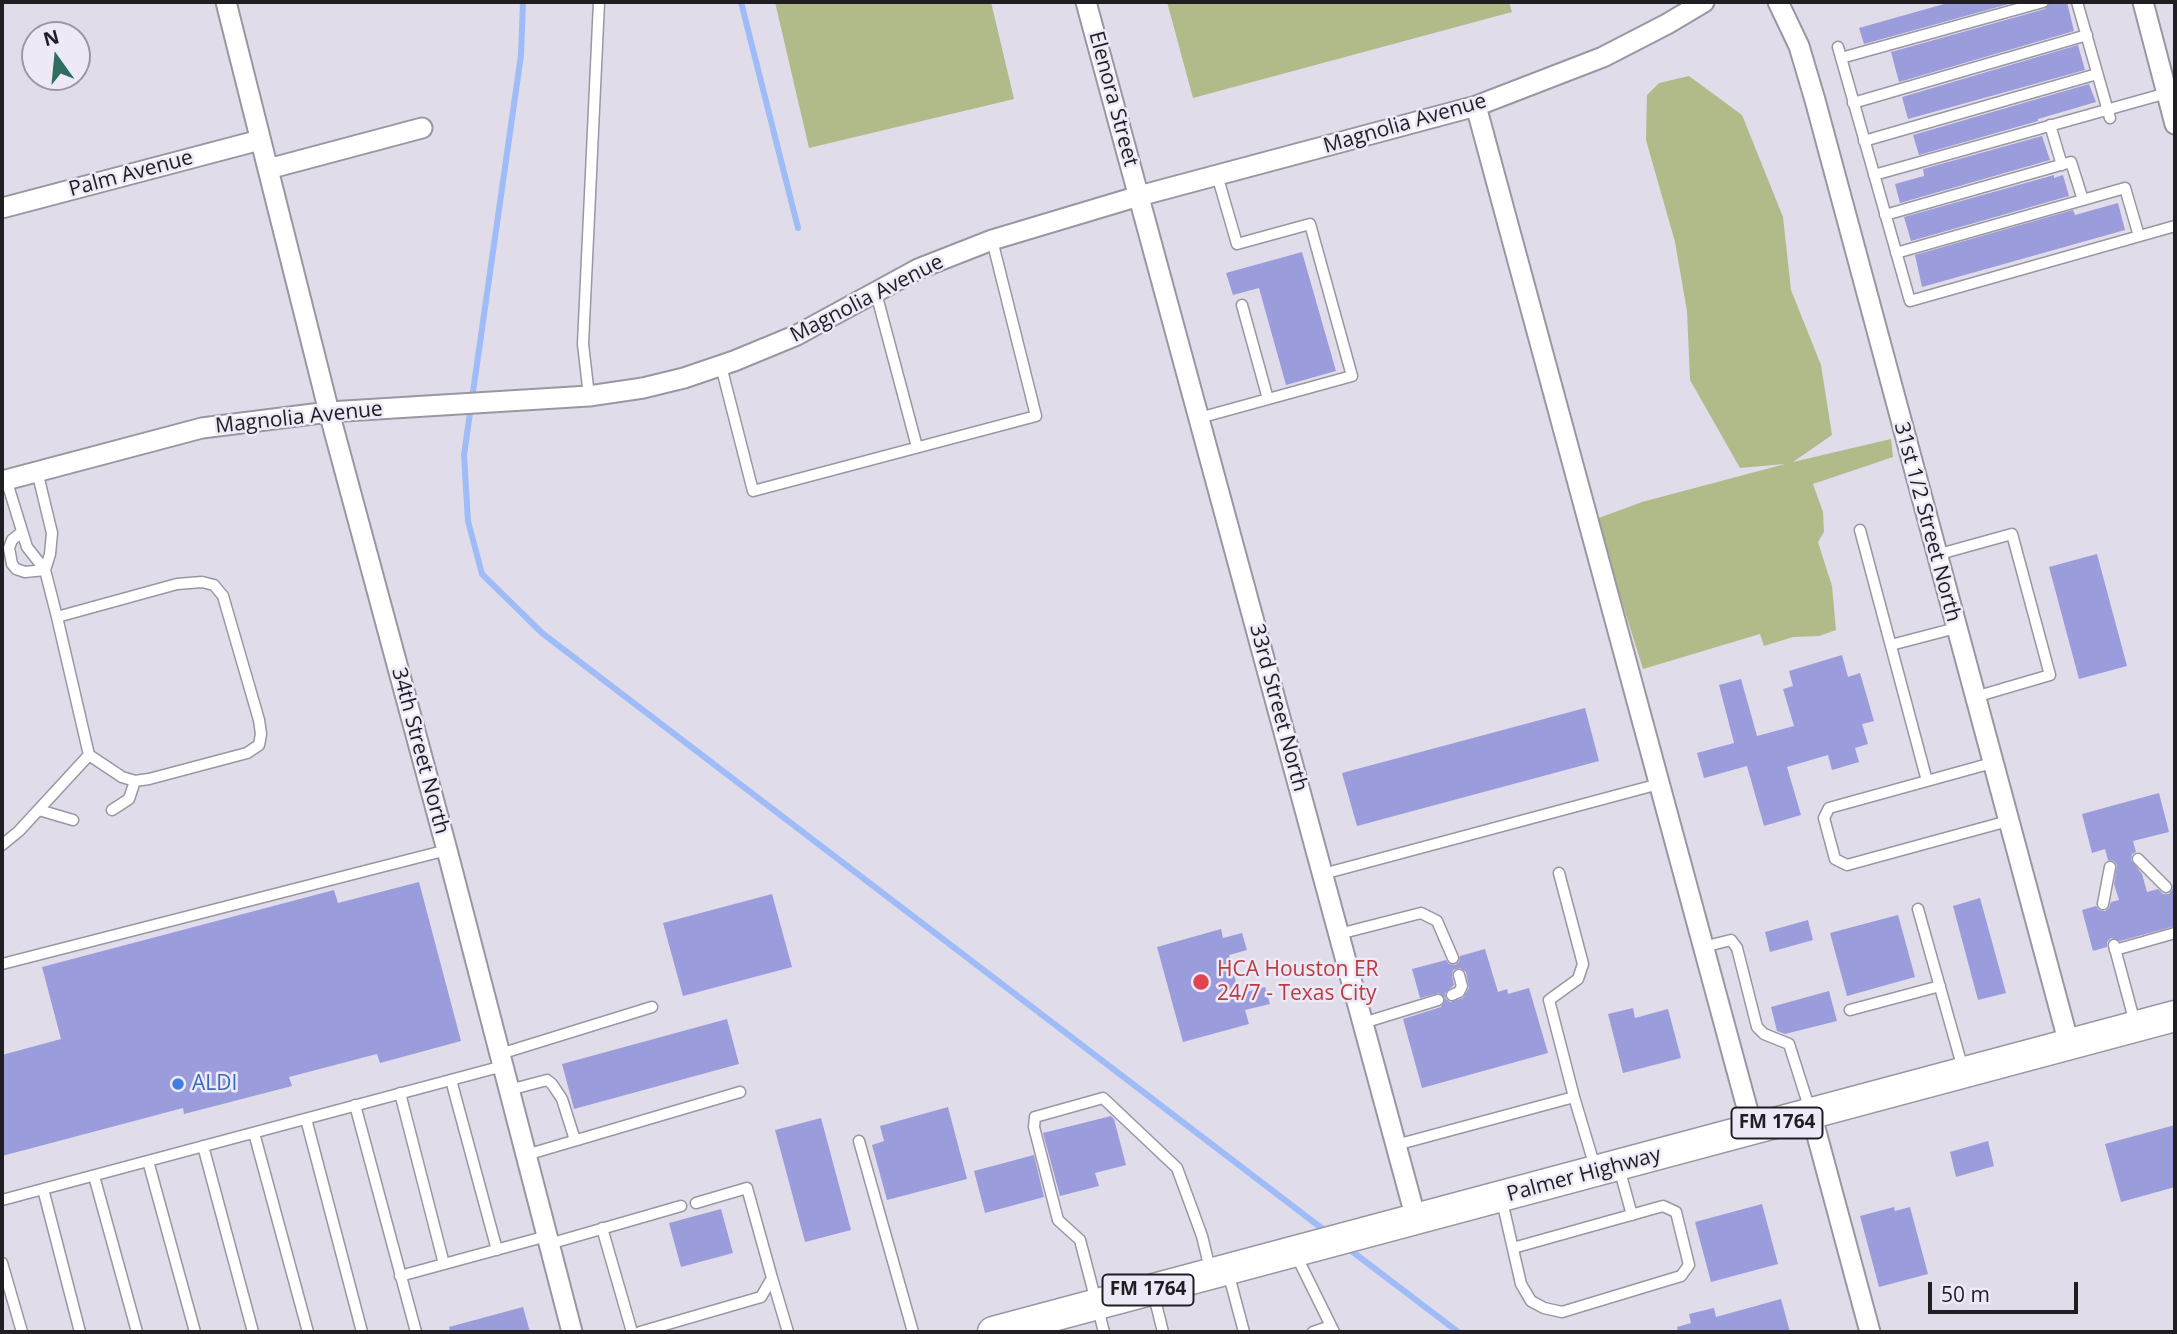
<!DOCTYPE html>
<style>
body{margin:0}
#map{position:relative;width:2177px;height:1334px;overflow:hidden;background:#e0dce9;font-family:"Open Sans",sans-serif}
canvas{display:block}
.frame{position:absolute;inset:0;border:4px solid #201e23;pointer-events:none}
.north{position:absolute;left:21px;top:21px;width:70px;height:70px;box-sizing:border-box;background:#ede9f6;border:2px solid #9b98a2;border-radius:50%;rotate:345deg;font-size:19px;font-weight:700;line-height:28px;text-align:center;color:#201e23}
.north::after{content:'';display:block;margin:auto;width:24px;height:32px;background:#2d6e5e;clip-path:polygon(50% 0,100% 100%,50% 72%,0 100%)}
.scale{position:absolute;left:1928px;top:1282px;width:150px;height:32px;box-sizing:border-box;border:4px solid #201e23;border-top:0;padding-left:9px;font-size:21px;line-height:24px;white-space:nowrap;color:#201e23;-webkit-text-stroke:5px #ede9f6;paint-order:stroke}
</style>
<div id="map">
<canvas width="2177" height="1334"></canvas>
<div class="frame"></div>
<div class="north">N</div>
<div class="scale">50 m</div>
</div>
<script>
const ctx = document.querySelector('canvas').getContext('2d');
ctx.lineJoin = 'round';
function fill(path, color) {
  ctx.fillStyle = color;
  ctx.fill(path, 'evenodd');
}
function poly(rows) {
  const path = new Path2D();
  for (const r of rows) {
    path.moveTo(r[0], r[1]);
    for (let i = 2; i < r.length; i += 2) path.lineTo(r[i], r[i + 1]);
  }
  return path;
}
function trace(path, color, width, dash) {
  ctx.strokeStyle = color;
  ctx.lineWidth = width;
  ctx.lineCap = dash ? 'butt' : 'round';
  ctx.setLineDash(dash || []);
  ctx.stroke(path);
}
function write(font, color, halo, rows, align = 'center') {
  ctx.font = font + ' "Open Sans",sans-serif';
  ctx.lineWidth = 5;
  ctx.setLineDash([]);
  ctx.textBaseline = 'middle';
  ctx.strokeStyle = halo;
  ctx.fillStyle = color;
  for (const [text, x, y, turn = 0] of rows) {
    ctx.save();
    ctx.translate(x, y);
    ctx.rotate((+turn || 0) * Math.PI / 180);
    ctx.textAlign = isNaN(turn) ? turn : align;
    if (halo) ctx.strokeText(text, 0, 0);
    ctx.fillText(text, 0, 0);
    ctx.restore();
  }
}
fill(poly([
 [775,2,991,2,1014,99,809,148],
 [1167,2,1509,2,1512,12,1193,98],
 [1689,76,1742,115,1783,217,1791,290,1821,365,1832,435,1793,462,1891,439,1893,457,1813,484,1823,512,1824,532,1818,542,1832,586,1836,630,1819,636,1793,637,1764,646,1760,634,1643,669,1596,519,1642,502,1785,464,1740,468,1690,380,1687,311,1675,242,1646,140,1647,95,1659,83]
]), '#b1bb8a');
trace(poly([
 [523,2,521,55,464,455,468,521,482,574,542,633,1328,1233],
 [741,2,798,228],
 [1345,1246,1458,1332]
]), '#9fbcf8', 6);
fill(poly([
 [1951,2,2016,2,1864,44,1859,28],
 [2050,2,2067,2,2074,31,1899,82,1891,52,2045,9],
 [2078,45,2085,70,1908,119,1902,97],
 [2089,84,2096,102,2038,119,2038,121,1919,155,1913,135],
 [2042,136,2050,160,1900,203,1895,184,1924,176,1923,169],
 [2054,175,2054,178,2063,175,2069,196,1911,241,1904,217],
 [2118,203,2125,230,1922,287,1915,255,2073,210,2075,215],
 [1302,252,1336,371,1286,385,1259,288,1233,295,1226,273],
 [2097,554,2127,666,2079,679,2049,567],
 [1842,655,1848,677,1860,673,1874,721,1862,724,1868,744,1855,748,1859,762,1832,770,1828,755,1787,767,1801,815,1764,826,1747,766,1704,778,1697,753,1734,743,1719,685,1741,679,1757,736,1794,726,1783,689,1793,686,1789,671],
 [1585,708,1599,761,1357,826,1342,773],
 [2159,793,2169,832,2133,841,2136,852,2132,854,2131,860,2142,874,2147,892,2158,889,2163,894,2169,894,2175,885,2175,926,2120,941,2111,938,2107,942,2107,947,2093,951,2082,910,2096,906,2099,910,2105,911,2109,908,2111,902,2119,900,2114,884,2117,865,2114,861,2108,860,2105,849,2092,853,2082,814],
 [419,882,461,1041,380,1063,377,1054,289,1077,292,1086,184,1114,183,1108,2,1156,2,1055,61,1039,42,967,334,890,338,903],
 [772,894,792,967,683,996,663,923],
 [1980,898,2006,993,1978,1000,1953,906],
 [1898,915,1915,977,1847,996,1830,933],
 [1808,920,1813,940,1770,952,1765,932],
 [1221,929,1223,938,1242,933,1247,950,1229,955,1239,994,1265,987,1270,1004,1245,1010,1249,1024,1183,1042,1157,947],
 [1485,949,1498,992,1507,989,1508,994,1529,988,1548,1053,1422,1088,1403,1019,1441,1007,1445,998,1439,993,1420,998,1412,969,1446,960,1449,964,1455,965,1459,962,1460,956],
 [1460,968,1466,972,1469,988,1463,998,1450,1002,1446,999,1445,993,1454,985,1452,976,1453,970],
 [1829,991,1837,1021,1785,1034,1777,1031,1771,1007],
 [1633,1008,1635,1018,1668,1009,1681,1058,1623,1073,1608,1014],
 [727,1019,739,1064,574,1109,562,1064],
 [948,1107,967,1179,887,1200,872,1145,884,1141,880,1126],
 [1111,1116,1114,1119,1126,1165,1095,1173,1099,1186,1060,1196,1043,1133],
 [821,1118,851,1230,805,1242,775,1130],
 [2175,1125,2175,1187,2121,1202,2105,1144],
 [1988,1141,1994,1166,1956,1177,1950,1152],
 [1034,1155,1044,1197,985,1213,974,1171],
 [1762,1204,1778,1264,1711,1282,1695,1222],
 [1894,1207,1895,1211,1910,1207,1928,1274,1879,1287,1860,1216],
 [721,1209,733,1253,681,1267,669,1223],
 [1781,1299,1790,1332,1678,1332,1677,1327,1691,1323,1689,1314,1714,1308,1716,1317],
 [523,1307,530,1332,450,1332,449,1327]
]), '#9b9cdc');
const lane = poly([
 [2077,2,2110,118],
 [1838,47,1910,301,2175,226],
 [1841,58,2043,2],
 [1853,103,2087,35],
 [2050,125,2062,165],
 [1864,141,2097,74],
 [1874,175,2167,93],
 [1885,215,2071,162,2083,200],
 [1896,253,2125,188,2139,236],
 [876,293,917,447],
 [1242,305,1268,399],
 [721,366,753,491,1036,416,992,240],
 [589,396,583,344,599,2],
 [1199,418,1352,376,1310,224,1237,244,1217,175],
 [37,471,52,533,50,554,45,570],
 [6,479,27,547,45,570,57,617],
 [1860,530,1927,781],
 [22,532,12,540,9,548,12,564,16,569,25,572,45,570],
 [1936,555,2012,534,2050,675,1975,697],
 [202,582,214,585,223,596,259,720,261,734,259,745,247,753,149,779,135,781,122,777,89,755,57,617,177,584,202,582],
 [1891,645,1956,628],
 [1992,763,1829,808,1824,818,1835,859,1847,865,2008,821],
 [39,810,73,820],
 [112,810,129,799,135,781],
 [2,845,19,831,89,755],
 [2138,859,2166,887],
 [1559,873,1583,964,1578,979,1549,1000,1574,1097],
 [1323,874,1659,784],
 [2103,904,2110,867],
 [1918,909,1963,1069],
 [1339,934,1421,913,1437,921,1453,958],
 [2114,945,2135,1023],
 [1703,947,1731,940,1737,948,1757,1027,1764,1034,1789,1044,1810,1110],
 [2115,950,2175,933],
 [2,964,447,850],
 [1452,995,1459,992,1462,986,1459,975],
 [1850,1010,1940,986],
 [1363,1023,1438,1000],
 [500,1054,652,1007],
 [451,1080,497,1250],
 [509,1090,547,1080,552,1084,562,1099,575,1140],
 [400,1093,444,1264],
 [355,1105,416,1332],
 [306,1119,362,1332],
 [254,1133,308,1332],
 [859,1141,913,1332],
 [1396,1145,1574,1097,1595,1167],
 [203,1146,253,1332],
 [526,1155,740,1092],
 [148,1161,195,1332],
 [1619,1168,1632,1215],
 [94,1176,137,1332],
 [43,1189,80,1332],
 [2,1200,503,1066],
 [1502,1201,1521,1284,1531,1301,1544,1308,1562,1312,1681,1276,1689,1265,1676,1212,1663,1206,1513,1248],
 [602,1228,632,1332],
 [549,1244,681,1206],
 [1296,1255,1334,1332],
 [2,1263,22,1332],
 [1228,1272,1244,1332],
 [400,1276,547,1236],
 [772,1278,788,1332],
 [1153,1292,1163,1332],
 [640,1332,761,1297,772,1278,747,1188,696,1203],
 [1104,1332,1080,1240,1058,1220,1034,1127,1035,1117,1103,1098,1177,1168,1202,1236,1210,1269],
 [1313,1332,1331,1326]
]);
const street = poly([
 [226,2,329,412,447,850,572,1332],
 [1086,2,1416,1219],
 [1778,2,1799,46,1815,100,2069,1044],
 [2143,2,2175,124],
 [1476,106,1753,1130],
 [268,169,422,128],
 [2,208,260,140],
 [2,481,202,428,329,412,589,396,643,388,684,378,734,361,797,335,918,269,992,240,1139,196,1476,106,1603,57,1667,24,1704,2],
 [1811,1113,1870,1332]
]);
const primary = poly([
 [993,1332,2175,1016]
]);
trace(lane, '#9a96a2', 13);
trace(street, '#9a96a2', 23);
trace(primary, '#9a96a2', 33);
trace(lane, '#fff', 10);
trace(street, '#fff', 19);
trace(primary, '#fff', 30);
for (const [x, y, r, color] of [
 [1201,982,9,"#e0444e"],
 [178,1084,7,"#3f7fe0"]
]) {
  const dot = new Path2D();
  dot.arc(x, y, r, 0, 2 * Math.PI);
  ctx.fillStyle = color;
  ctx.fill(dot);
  trace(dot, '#ede9f6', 2.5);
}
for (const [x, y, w] of [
 [1777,1123,91],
 [1148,1290,91]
]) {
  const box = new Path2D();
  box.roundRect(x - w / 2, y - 15.5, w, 31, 5);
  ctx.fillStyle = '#ede9f6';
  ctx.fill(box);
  trace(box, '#201e23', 2);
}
write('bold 19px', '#201e23', null, [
 ["FM 1764",1777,1123],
 ["FM 1764",1148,1290]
]);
write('21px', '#201e23', '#ede9f6', [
 ["Elenora Street",1113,99,75],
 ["Magnolia Avenue",1405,124,-16],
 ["Palm Avenue",131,174,-15],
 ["Magnolia Avenue",867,299,-27],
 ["Magnolia Avenue",299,418,-6],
 ["31st 1/2 Street North",1927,522,75],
 ["33rd Street North",1278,708,75],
 ["34th Street North",420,751,75],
 ["Palmer Highway",1584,1175,-15]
]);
write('21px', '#be3a42', '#ede9f6', [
 ["HCA Houston ER",1217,970],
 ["24/7 - Texas City",1217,994]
], 'left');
write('21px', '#366cbe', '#ede9f6', [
 ["ALDI",192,1084]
], 'left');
</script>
